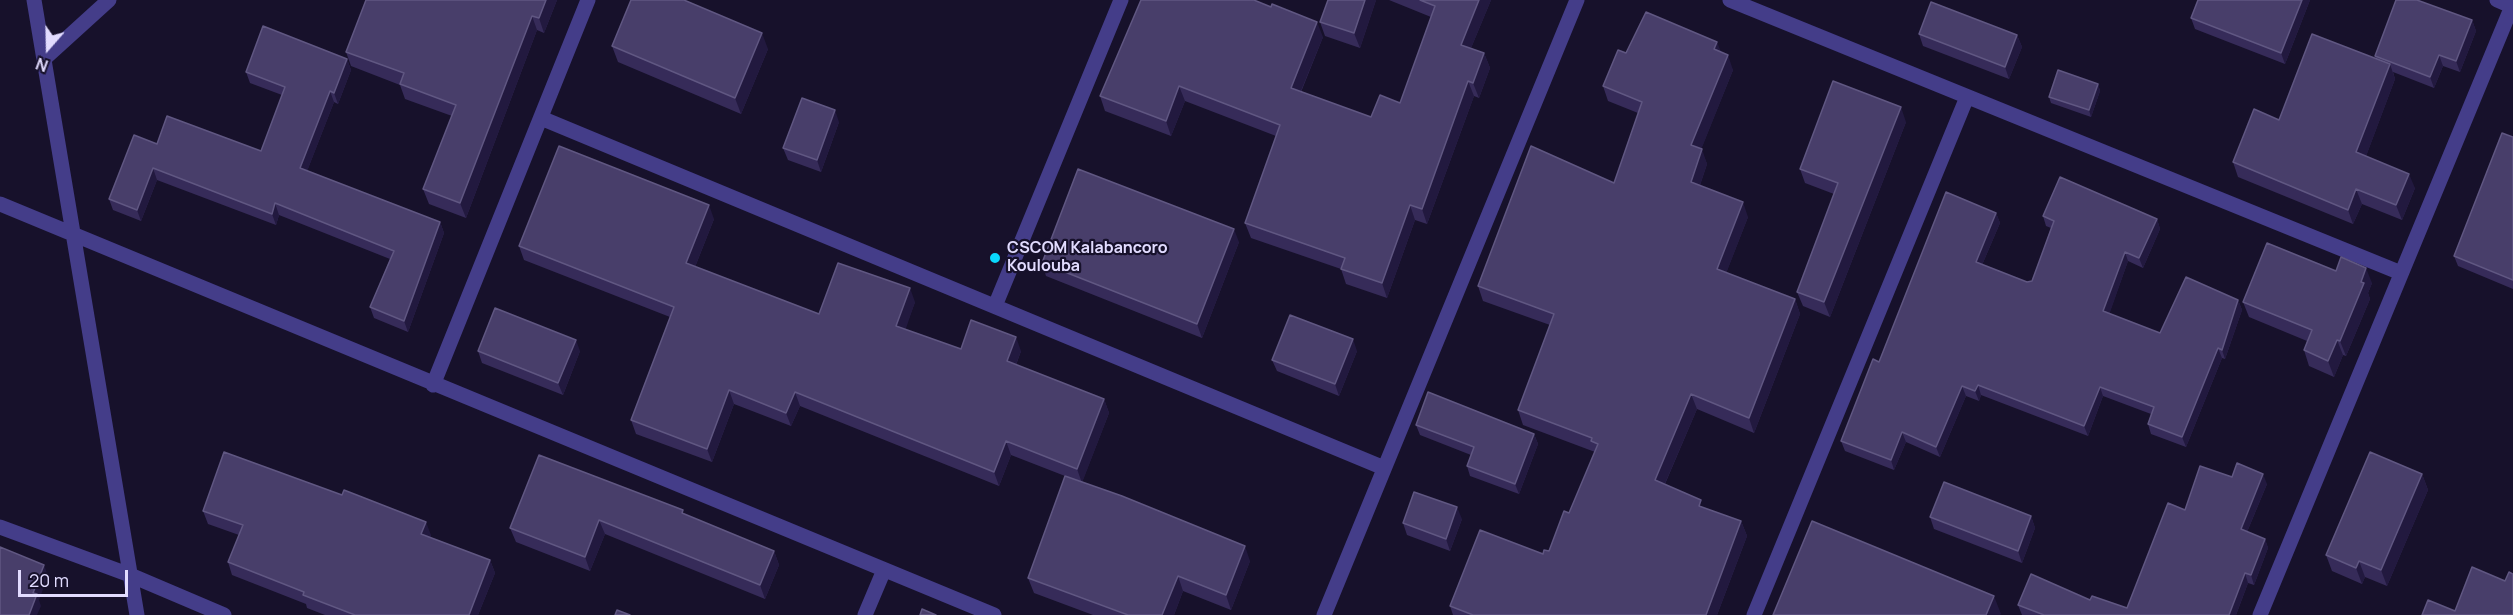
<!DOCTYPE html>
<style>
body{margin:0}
#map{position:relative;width:2513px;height:615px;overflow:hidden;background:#17112b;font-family:Manrope,sans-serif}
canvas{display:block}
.north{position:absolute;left:18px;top:18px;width:60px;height:60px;-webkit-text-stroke:4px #17112b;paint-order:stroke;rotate:200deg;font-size:16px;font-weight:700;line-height:24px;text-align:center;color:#e2dcff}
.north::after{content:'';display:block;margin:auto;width:21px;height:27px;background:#e2dcff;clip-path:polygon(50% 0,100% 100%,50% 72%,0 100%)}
.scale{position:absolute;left:18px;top:570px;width:110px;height:27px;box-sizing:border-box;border:3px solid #e2dcff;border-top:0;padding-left:8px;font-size:18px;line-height:21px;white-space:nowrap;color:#e2dcff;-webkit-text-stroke:4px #17112b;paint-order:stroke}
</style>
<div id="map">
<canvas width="2513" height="615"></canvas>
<div class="north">N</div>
<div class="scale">20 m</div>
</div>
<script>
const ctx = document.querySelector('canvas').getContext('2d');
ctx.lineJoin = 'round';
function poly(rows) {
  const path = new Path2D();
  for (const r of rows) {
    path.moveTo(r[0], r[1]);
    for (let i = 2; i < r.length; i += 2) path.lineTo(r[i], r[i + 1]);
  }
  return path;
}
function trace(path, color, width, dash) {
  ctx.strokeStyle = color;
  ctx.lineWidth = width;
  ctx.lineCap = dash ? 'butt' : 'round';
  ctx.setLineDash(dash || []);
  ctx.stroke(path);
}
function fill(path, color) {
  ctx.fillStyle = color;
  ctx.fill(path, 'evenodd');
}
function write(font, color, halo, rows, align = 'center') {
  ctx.font = font + ' Manrope,sans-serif';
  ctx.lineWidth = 4.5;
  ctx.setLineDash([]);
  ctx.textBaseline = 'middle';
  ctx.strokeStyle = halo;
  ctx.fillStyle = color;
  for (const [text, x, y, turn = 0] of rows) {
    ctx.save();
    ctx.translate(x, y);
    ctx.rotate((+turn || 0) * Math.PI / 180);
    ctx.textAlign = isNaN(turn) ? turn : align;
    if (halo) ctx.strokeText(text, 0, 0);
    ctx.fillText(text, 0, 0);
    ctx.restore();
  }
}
trace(poly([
 [34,0,137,615],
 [1730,0,2401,273],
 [2497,0,2513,7],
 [44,59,109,0],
 [541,118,1384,468],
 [0,204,994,615],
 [995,306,1121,0],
 [433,385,588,0],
 [0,527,130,575,224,615],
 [865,615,884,570],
 [1324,615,1577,0],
 [1754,615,1967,97],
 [2260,615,2512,6]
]), '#443d89', 15);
fill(poly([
 [366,0,557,0,544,33,537,30,466,218,429,204,423,189,452,116,405,99,400,85,351,66,346,52],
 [1376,0,1360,48,1325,36,1320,22],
 [1389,0,1491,0,1471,48,1484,53,1490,68,1479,98,1474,96,1427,224,1415,220,1387,298,1346,284,1341,269,1251,238,1245,223,1276,136,1185,101,1171,136,1105,111,1100,96,1323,37,1301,92,1371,117,1400,103,1431,17],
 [2198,0,2310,0,2285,64,2195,29,2191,18],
 [2472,20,2476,31,2460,72,2443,66,2434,88,2393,72,2395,79,2366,156,2415,188,2402,220,2362,204,2353,224,2238,177,2233,162,2279,120,2376,59,2375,56],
 [1919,34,2017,35,2022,47,2009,79,1923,46],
 [612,46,768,49,741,114,618,62],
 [1721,52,1733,70,1701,149,1707,164,1700,185,1748,217,1726,273,1795,299,1800,314,1754,433,1697,409,1665,484,1704,508,1741,521,1747,536,1717,615,1453,615,1450,606,1549,551,1569,513,1595,452,1523,425,1518,410,1550,325,1483,301,1478,286,1614,183,1638,113,1608,101,1603,86,1626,53],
 [347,59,351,70,338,104,334,102,307,171,440,222,444,233,408,332,374,318,370,307,390,259,279,215,276,225,157,180,141,221,113,210,109,199,157,144,261,151,282,95,250,83,246,72],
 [2098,84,2100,91,2091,117,2051,103,2049,97],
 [839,122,821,172,788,160,783,148],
 [1906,122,1830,317,1803,306,1797,292,1834,194,1805,183,1800,169],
 [2513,137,2513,289,2458,266,2454,256],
 [1996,213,2000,223,1982,265,2027,282,2032,281,2051,228,2046,226,2043,216,2157,219,2160,229,2143,268,2128,261,2109,314,2160,333,2238,300,2242,310,2225,359,2222,358,2186,447,2151,434,2148,424,2151,414,2103,396,2088,436,1981,395,1979,401,1966,396,1940,457,1906,442,1894,470,1845,451,1841,441,1879,362],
 [714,219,695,267,819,314,915,302,905,329,961,349,1021,351,1016,365,1104,399,1109,413,1082,482,1250,561,1231,610,1183,591,1174,615,1093,615,1034,593,1028,578,1065,476,1011,455,999,486,800,406,791,426,734,404,712,462,636,434,631,420,670,317,524,260,519,246],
 [1239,242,1202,338,1046,276,1042,263],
 [2336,271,2372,283,2368,293,2370,299,2346,356,2343,355,2334,377,2309,366,2304,350,2307,341,2249,317,2243,302],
 [478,351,580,351,563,395,482,363],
 [1357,351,1339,396,1277,371,1272,360],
 [1416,425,1534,434,1538,444,1519,494,1470,476,1467,466,1471,455,1420,435],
 [539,455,774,551,779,565,765,599,605,534,590,571,516,542,510,528],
 [2422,474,2428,490,2387,586,2365,577,2362,584,2332,571,2326,555],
 [2232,477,2267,484,2247,532,2265,539,2268,548,2254,585,2248,583,2236,615,2022,615,2018,605,2090,600,2127,608,2185,510],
 [203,511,431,535,430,537,490,560,495,573,478,615,325,615,307,608,306,604,232,575,228,562,239,535,208,524],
 [2031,516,2035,528,2022,563,1934,529,1930,517],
 [1462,519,1450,551,1407,535,1403,523]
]), '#362b59');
fill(poly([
 [546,0,557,0,544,33,539,18],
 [1365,0,1376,0,1360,48,1354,33],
 [1479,0,1491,0,1466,60,1461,45],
 [2302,0,2310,0,2285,64,2281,53],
 [532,16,537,30,466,218,460,203],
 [2472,20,2476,31,2460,72,2456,61],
 [1317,22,1323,37,1296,103,1291,88],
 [762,33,768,49,741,114,735,98],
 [2017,35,2022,47,2009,79,2005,67],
 [1717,42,1723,57,1714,49],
 [1484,53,1490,68,1479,98,1473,83],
 [1728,55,1733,70,1697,160,1691,145],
 [2439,55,2443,66,2434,88,2430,77],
 [347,59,351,70,338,104,334,93],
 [2390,64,2395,79,2362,167,2356,152],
 [1468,81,1474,96,1427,224,1422,209],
 [2098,84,2100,91,2091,117,2089,110],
 [1179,86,1185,101,1171,136,1166,121],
 [330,91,334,102,304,179,300,168],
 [1901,107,1906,122,1830,317,1824,302],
 [835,110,839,122,821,172,817,160],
 [1702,149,1707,164,1696,197,1691,182],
 [153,168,157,180,141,221,137,210],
 [2409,174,2415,188,2402,220,2396,205],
 [2356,189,2362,204,2353,224,2348,210],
 [1743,202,1748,217,1722,284,1717,269],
 [275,203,279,215,276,225,272,214],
 [709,205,714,219,691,277,686,263],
 [1410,205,1415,220,1387,298,1382,283],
 [1996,213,2000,223,1979,272,1976,262],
 [2157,219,2160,229,2143,268,2139,258],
 [440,222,444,233,408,332,404,321],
 [1234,229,1239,242,1202,338,1197,324],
 [2125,252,2128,261,2107,321,2103,311],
 [2366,268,2372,283,2368,293,2370,299,2346,356,2340,341],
 [910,288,915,302,902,340,896,326],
 [1795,299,1800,314,1754,433,1749,418],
 [2238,300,2242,310,2225,359,2222,350],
 [1016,337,1021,351,1012,375,1007,361],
 [1353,339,1357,351,1339,396,1335,384],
 [576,340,580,351,563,395,558,383],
 [2337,340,2343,355,2334,377,2328,361],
 [2218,348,2222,358,2186,447,2182,437],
 [1978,385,1981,395,1979,401,1975,391],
 [1962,386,1966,396,1940,457,1936,447],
 [2100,387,2103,396,2088,436,2084,426],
 [729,390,734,404,712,462,707,449],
 [795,392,800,406,791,426,786,413],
 [1691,394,1697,409,1660,495,1655,480],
 [1104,399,1109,413,1082,483,1077,469],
 [1902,432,1906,442,1894,470,1891,460],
 [1534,434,1538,444,1519,494,1515,484],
 [1006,441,1011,455,999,486,994,472],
 [2263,474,2267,484,2244,539,2241,529],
 [2422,474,2428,490,2387,586,2381,570],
 [1457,507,1462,519,1450,551,1446,539],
 [2031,516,2035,528,2022,563,2018,551],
 [599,520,605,534,590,571,585,557],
 [1741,521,1747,536,1717,615,1706,615],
 [426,522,431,535,426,547,421,534],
 [2265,539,2268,548,2254,585,2251,575],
 [1245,546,1250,561,1231,610,1226,595],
 [774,551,779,565,765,599,760,585],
 [490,560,495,573,478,615,469,615],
 [2359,561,2365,577,2362,584,2356,568],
 [44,565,48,576,39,600,41,606,37,615,29,615,33,593],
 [2245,573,2248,583,2236,615,2229,615],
 [1178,576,1183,591,1174,615,1162,615],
 [1994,596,2001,614,2000,615,1986,615]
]), '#22193f');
const building = poly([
 [366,0,546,0,539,18,532,16,460,203,423,189,456,105,400,84,404,73,346,52,366,0],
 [631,0,684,0,762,33,735,98,612,46,631,0],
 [1141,0,1254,0,1271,7,1272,4,1317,22,1291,88,1371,117,1380,95,1400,103,1435,6,1420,0,1479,0,1461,45,1484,53,1473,83,1468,81,1422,209,1410,205,1382,283,1341,269,1345,258,1245,223,1280,125,1179,86,1166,121,1100,96,1141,0],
 [1328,0,1365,0,1354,33,1320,22,1328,0],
 [2198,0,2302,0,2281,53,2191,18,2198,0],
 [2396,0,2417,0,2472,20,2456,61,2439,55,2430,77,2375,56,2396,0],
 [1931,2,2017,35,2005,67,1919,34,1931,2],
 [1646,12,1717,42,1714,49,1728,55,1691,145,1702,149,1691,182,1743,202,1717,269,1795,299,1749,418,1691,394,1655,480,1701,500,1699,506,1741,521,1706,615,1473,615,1450,606,1480,530,1543,554,1544,550,1549,551,1564,511,1569,513,1598,444,1591,441,1592,438,1518,410,1554,314,1478,286,1531,146,1614,183,1642,102,1603,86,1618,50,1626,53,1646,12],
 [263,26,347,59,334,93,330,91,300,168,440,222,404,321,370,307,394,251,275,203,272,214,153,168,137,210,109,199,134,135,157,144,167,116,261,151,285,87,246,72,263,26],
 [2312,34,2390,64,2356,152,2409,174,2396,205,2356,189,2348,210,2233,162,2254,109,2279,120,2312,34],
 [2058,70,2098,84,2089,110,2049,97,2058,70],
 [1833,81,1901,107,1824,302,1797,292,1838,183,1800,169,1833,81],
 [802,98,835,110,817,160,783,148,802,98],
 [2502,133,2513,137,2513,280,2454,256,2502,133],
 [559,146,709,205,686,263,819,314,838,263,910,288,896,326,961,349,971,320,1016,337,1007,361,1104,399,1077,469,1006,441,994,472,795,392,786,413,729,390,707,449,631,420,674,307,519,246,559,146],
 [1078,169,1234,229,1197,324,1042,263,1078,169],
 [2060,177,2157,219,2139,258,2125,252,2103,311,2160,333,2186,277,2238,300,2222,350,2218,348,2182,437,2148,424,2154,407,2100,387,2084,426,1978,385,1975,391,1962,386,1936,447,1902,432,1891,460,1841,441,1873,359,1879,362,1946,192,1996,213,1976,262,2027,282,2032,281,2054,221,2043,216,2060,177],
 [2267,243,2336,271,2341,257,2366,268,2361,282,2364,283,2340,341,2337,340,2328,361,2304,350,2312,330,2243,302,2267,243],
 [495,308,576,340,558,383,478,351,495,308],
 [1290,315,1353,339,1335,384,1272,360,1290,315],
 [1428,392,1534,434,1515,484,1467,466,1474,447,1416,425,1428,392],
 [224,452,342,495,344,490,426,522,421,534,490,560,469,615,355,615,303,595,304,592,228,562,243,525,203,511,224,452],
 [2370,452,2422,474,2381,570,2359,561,2356,568,2326,555,2370,452],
 [539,455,683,510,682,513,774,551,760,585,599,520,585,557,510,528,539,455],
 [2237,463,2263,474,2241,529,2265,539,2251,575,2245,573,2229,615,2044,615,2018,605,2031,574,2090,600,2092,596,2127,608,2168,503,2185,510,2200,466,2232,477,2237,463],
 [1065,476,1122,496,1245,546,1226,595,1178,576,1162,615,1128,615,1028,578,1065,476],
 [1944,482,2031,516,2018,551,1930,517,1944,482],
 [1414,492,1457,507,1446,539,1403,523,1414,492],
 [1812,521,1994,596,1986,615,1773,615,1812,521],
 [0,547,44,565,33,593,37,594,29,615,0,615,0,547],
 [2472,567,2505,581,2509,572,2513,574,2513,615,2422,615,2428,600,2455,611,2472,567],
 [922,609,936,615,920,615,922,609],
 [617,610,630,615,615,615,617,610]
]);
fill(building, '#483e6a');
trace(building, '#605782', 1.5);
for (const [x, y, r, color] of [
 [995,258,6,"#0ad8fc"]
]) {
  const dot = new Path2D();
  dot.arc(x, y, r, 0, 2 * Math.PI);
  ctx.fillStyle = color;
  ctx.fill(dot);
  trace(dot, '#17112b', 2);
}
write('bold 16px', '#e2dcff', '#17112b', [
 ["CSCOM Kalabancoro",1007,249],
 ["Koulouba",1007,267]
], 'left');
</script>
